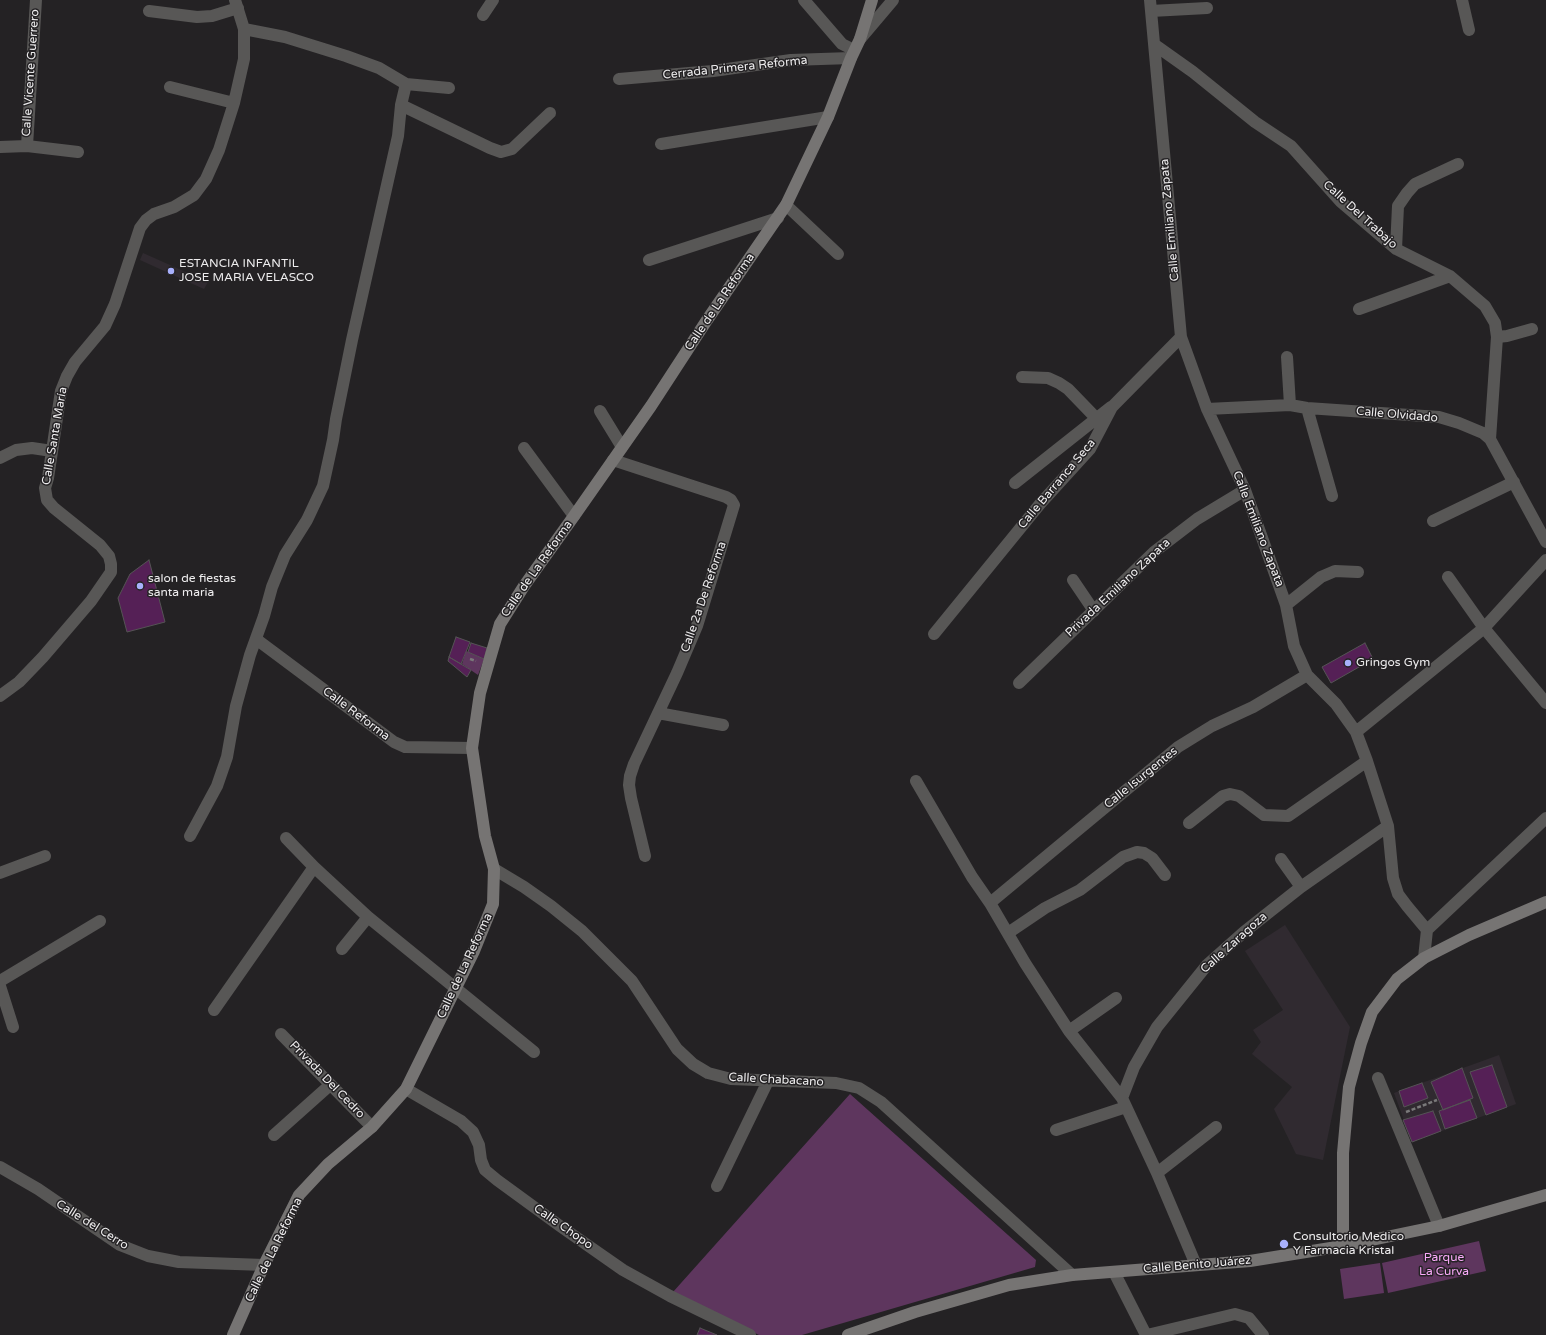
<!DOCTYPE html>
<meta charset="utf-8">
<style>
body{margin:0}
canvas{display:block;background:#242224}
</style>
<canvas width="1546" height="1335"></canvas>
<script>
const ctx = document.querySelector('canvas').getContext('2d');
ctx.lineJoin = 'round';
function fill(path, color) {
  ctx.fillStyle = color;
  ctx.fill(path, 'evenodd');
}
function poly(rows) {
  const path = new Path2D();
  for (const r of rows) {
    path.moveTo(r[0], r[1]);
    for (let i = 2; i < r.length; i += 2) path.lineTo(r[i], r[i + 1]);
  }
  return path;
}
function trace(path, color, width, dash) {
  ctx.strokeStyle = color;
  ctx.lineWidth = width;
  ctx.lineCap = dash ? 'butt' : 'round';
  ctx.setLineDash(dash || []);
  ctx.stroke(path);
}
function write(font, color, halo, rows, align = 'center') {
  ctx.font = font + ' "Varela Round",sans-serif';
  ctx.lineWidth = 3;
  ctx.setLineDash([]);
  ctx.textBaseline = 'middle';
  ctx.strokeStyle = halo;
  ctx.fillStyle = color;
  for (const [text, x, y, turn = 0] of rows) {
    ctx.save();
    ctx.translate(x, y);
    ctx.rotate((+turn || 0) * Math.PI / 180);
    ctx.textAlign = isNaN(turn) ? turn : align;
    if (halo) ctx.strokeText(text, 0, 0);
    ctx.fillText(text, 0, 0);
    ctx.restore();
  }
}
fill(poly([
 [143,253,208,282,204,289,140,260],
 [1285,925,1350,1027,1323,1160,1296,1154,1274,1109,1292,1087,1252,1054,1261,1042,1253,1030,1283,1010,1245,951],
 [1499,1055,1516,1104,1412,1142,1394,1093]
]), '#302a30');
fill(poly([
 [466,651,484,659,478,675,462,664],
 [850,1094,1036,1260,1035,1267,802,1335,759,1335,673,1292],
 [1479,1241,1486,1271,1388,1293,1382,1263],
 [1380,1263,1384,1293,1344,1299,1340,1269]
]), '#5e365e');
const building = poly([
 [149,560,165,622,127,632,118,598,130,574,149,560],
 [456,637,470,642,461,664,449,657,456,637],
 [471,643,487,648,484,659,468,652,471,643],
 [1365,643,1373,659,1331,683,1322,667,1365,643],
 [449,657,471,670,467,677,448,661,449,657],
 [1492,1065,1507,1107,1486,1115,1470,1072,1492,1065],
 [1462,1068,1473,1098,1443,1110,1431,1082,1462,1068],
 [1422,1083,1428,1098,1404,1107,1399,1091,1422,1083],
 [1470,1100,1477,1118,1445,1129,1439,1111,1470,1100],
 [1433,1111,1441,1131,1412,1142,1403,1120,1433,1111],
 [700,1328,717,1335,697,1335,700,1328]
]);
fill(building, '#552056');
trace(building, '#555355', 1);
trace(poly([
 [470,659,476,661],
 [1406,1112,1437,1100]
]), '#7a797a', 2.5, [4, 2]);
trace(poly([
 [804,0,842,44,854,50],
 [1150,0,1181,337,1207,409,1245,490,1286,605,1294,646,1307,675,1336,704,1356,732,1367,761,1388,826,1393,878,1398,894,1407,906,1427,930,1424,958],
 [1462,0,1469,30],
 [149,11,197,17,212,16,238,8],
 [1151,11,1207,8],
 [483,15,493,0],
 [244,29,285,37,346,56,379,68,406,84,449,88],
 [860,39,893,0],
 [1155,45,1193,72,1255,122,1291,146,1341,202,1396,249,1450,276,1485,306,1495,323,1497,337,1490,439],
 [619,79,713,71,791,60,851,58],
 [170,87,234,103],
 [401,105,490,148,501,152,512,149,550,113],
 [661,144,828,117],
 [27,146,36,0],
 [0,147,27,146,78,152],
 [786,205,838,254],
 [1396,249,1398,206,1407,193,1415,184,1458,164],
 [649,260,778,218],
 [1359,309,1450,276],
 [1497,337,1507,336,1532,329],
 [1287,357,1290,405],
 [1022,377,1048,378,1059,383,1068,389,1096,418],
 [1307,408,1332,496],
 [1207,409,1290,405,1307,408,1439,417,1459,423,1483,433,1490,439,1546,542],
 [600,411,622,447],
 [524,448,574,516],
 [0,458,16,450,32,448,52,451],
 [613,460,726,497,731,500,734,505,697,626,677,673,634,764,630,776,629,785,631,798,645,856],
 [1015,483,1111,407],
 [1433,521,1514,482],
 [1448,577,1484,628,1546,703],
 [1073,580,1094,611],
 [1286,605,1321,577,1335,571,1358,572],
 [934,634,1040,504,1090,449,1112,407,1181,337],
 [256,639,394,742,405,747,472,748],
 [1019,683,1154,552,1197,519,1245,490],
 [0,696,19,682,43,657,91,601,111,572,111,564,109,556,100,545,54,508,47,500,45,488,48,478,61,391,67,376,75,362,105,326,115,304,140,228,146,220,154,214,174,207,194,195,206,179,219,150,234,103,244,59,244,29,235,0],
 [658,713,723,725],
 [1356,732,1484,628,1546,560],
 [916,781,972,877,990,903,1025,963,1069,1031,1122,1098,1157,1173,1196,1265],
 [1189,823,1223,796,1230,794,1239,796,1264,815,1288,816,1367,761],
 [190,836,217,786,227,757,236,706,250,655,264,616,272,587,285,555,307,520,323,486,333,440,336,419,352,340,398,136,401,105,406,84],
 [286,838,314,867,368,917,534,1052],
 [1281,859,1301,887],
 [494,869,524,887,551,906,582,931,632,981,677,1049,693,1064,708,1073,731,1079,836,1083,859,1088,881,1102,1072,1275],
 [0,873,45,856],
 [990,903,1178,747,1212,726,1253,707,1307,675],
 [1427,930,1546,818],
 [1008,933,1045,908,1080,890,1123,857,1137,852,1144,853,1152,858,1165,875],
 [342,949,368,917],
 [0,981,100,921],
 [0,986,13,1027],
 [214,1010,314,867],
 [1069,1031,1116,998],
 [281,1034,372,1127],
 [1378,1078,1439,1226],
 [406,1089,461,1121,473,1132,479,1145,481,1160,485,1170,497,1180,560,1226,623,1270,670,1296,750,1335],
 [1122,1098,1134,1067,1157,1027,1207,965,1244,932,1301,887,1388,826],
 [1056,1130,1126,1107],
 [274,1135,330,1085],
 [0,1167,38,1189,120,1245,148,1256,179,1262,264,1265],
 [1157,1173,1216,1127],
 [717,1186,768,1081],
 [1114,1272,1146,1335],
 [1147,1335,1235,1314,1249,1318,1263,1335]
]), '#585756', 12);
trace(poly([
 [1343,1246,1343,1153,1349,1087,1361,1043,1372,1012,1397,979,1424,958,1469,935,1546,902],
 [233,1335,264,1265,299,1195,328,1164,372,1127,406,1089,474,951,493,904,494,869,485,836,472,748,480,693,500,624,524,586,574,516,651,406,707,320,786,205,828,117,851,58,860,39,872,0],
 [848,1335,915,1312,1009,1285,1072,1275,1250,1261,1343,1246,1439,1226,1546,1195]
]), '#767473', 12);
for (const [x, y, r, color] of [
 [171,271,4,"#a8b0fc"],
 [140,586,4,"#a8b0fc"],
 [1348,663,4,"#a8b0fc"],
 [1284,1244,5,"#a8b0fc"]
]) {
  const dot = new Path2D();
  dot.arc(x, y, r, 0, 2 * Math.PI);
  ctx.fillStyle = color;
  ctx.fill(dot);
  trace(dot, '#242224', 1.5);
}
write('12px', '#eeedee', '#242224', [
 ["Cerrada Primera Reforma",735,68,-6],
 ["Calle Vicente Guerrero",31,73,-86],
 ["Calle Del Trabajo",1360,215,42],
 ["Calle Emiliano Zapata",1170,220,-95],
 ["Calle de La Reforma",720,302,-56],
 ["Calle Olvidado",1397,415,5],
 ["Calle Santa María",55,436,-80],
 ["Calle Barranca Seca",1057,484,-50],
 ["Calle Emiliano Zapata",1258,529,69],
 ["Calle de La Reforma",537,569,-55],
 ["Privada Emiliano Zapata",1118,588,-43],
 ["Calle 2a De Reforma",704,597,-71],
 ["Calle Reforma",356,714,37],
 ["Calle Isurgentes",1141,778,-39],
 ["Calle Zaragoza",1234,943,-42],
 ["Calle de La Reforma",465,966,-65],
 ["Privada Del Cedro",327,1080,46],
 ["Calle Chabacano",776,1080,3],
 ["Calle del Cerro",92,1225,32],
 ["Calle Chopo",563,1227,35],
 ["Calle de La Reforma",274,1250,-64],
 ["Calle Benito Juárez",1197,1265,-5]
]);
write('12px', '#eeedee', '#242224', [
 ["ESTANCIA INFANTIL",179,264],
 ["JOSE MARIA VELASCO",179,278],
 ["salon de fiestas",148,579],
 ["santa maria",148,593],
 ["Gringos Gym",1356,663],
 ["Consultorio Medico",1293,1237],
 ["Y Farmacia Kristal",1293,1251]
], 'left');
write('12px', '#faaafa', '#242224', [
 ["Parque",1444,1258],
 ["La Curva",1444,1272]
]);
</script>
